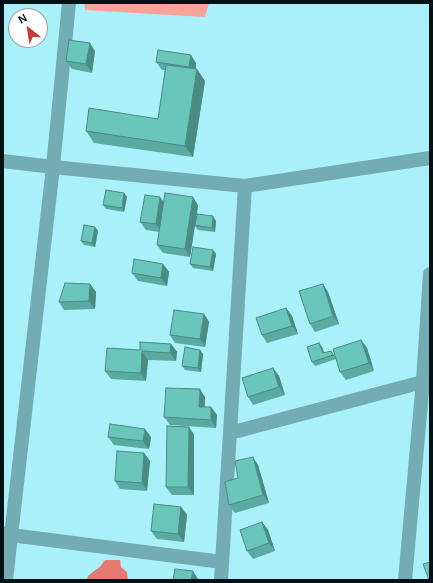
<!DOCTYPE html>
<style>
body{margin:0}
#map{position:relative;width:433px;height:583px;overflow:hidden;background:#a9f0fa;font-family:Helvetica,sans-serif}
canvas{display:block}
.frame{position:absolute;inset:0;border:4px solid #011114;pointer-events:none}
.north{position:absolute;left:8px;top:8px;width:40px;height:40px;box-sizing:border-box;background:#fff;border:1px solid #99a0a1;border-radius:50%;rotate:330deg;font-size:11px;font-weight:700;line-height:16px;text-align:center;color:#011114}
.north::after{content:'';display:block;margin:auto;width:14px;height:18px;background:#c73936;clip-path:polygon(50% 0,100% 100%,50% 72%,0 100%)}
</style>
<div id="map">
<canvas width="433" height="583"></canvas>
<div class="frame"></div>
<div class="north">N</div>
</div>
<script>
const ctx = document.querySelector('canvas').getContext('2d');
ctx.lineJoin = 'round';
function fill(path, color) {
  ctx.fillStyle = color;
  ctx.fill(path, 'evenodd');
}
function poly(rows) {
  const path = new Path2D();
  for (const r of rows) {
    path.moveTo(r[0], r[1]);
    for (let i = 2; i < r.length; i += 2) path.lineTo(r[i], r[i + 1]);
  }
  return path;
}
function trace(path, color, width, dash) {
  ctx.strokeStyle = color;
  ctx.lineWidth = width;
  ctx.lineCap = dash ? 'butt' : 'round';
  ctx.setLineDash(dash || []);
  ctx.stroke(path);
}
fill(poly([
 [84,3,209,3,205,17,85,10]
]), '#f8a299');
fill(poly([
 [105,560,120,560,121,567,127,572,128,580,87,580,88,576,94,571,100,567]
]), '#e57a71');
trace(poly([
 [3,161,53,167,245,186,430,158],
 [230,433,430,380],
 [3,534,222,562],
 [6,580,53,167,69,3],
 [221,580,245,186],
 [405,580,423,381,430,274]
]), '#73acb3', 14);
fill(poly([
 [95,51,92,73,72,69,66,61],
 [156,62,196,63,196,69,205,81,193,157,94,143,86,131,158,119,165,70,162,70],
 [124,193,127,197,124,212,106,209,103,205],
 [164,202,198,205,197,214,216,221,215,232,198,230,195,226,190,257,163,253,157,245,159,232,146,230,140,222],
 [95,227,98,231,95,247,84,245,81,241],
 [213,250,216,254,213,271,193,268,190,264],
 [163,264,169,272,167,286,138,281,132,273],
 [90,284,96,292,95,309,64,310,59,302],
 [323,284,328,292,339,324,315,332,310,324],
 [286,308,292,316,298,334,267,343,262,335],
 [204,314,209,322,205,347,175,343,170,335],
 [361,340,367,348,374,371,346,380,340,372],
 [319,343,322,347,324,353,334,355,336,359,315,366,312,362],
 [171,344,177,352,176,361,148,360,146,381,111,379,105,371,140,350],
 [200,350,203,354,201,372,185,370,182,366],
 [273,368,279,376,285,395,253,405,248,397],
 [205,397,205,407,211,407,217,415,216,428,170,425,164,417],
 [189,427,194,435,194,495,172,495,166,487],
 [108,437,151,437,149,449,114,445],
 [144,453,150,461,147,491,120,489,115,481],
 [258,465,269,503,235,513,229,505,238,478],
 [181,507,187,515,184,542,157,539,151,531],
 [262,522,268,530,275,551,253,559,247,551]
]), '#5baaa1');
fill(poly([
 [90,43,95,51,92,73,86,64],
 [191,55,196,63,195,75,189,67],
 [197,69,205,81,193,157,185,146],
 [124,193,127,197,124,212,122,208],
 [160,197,166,205,162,232,156,224],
 [193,197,198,205,190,257,185,249],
 [213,216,216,221,215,232,212,228],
 [95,227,98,231,95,247,92,243],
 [213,250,216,254,213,271,210,267],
 [163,264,169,272,167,286,161,278],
 [90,284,96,292,95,309,89,301],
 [323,284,328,292,339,324,333,316],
 [286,308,292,316,298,334,292,326],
 [204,314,209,322,205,347,200,339],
 [361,340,367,348,374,371,369,363],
 [319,343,322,347,326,357,323,353],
 [171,344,177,352,176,361,170,353],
 [200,350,203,354,201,372,198,368],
 [142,351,148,360,146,381,141,373],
 [331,351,334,355,336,359,333,355],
 [273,368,279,376,285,395,279,387],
 [200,389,205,397,204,415,199,407],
 [211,407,217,415,216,428,211,420],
 [189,427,194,435,194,495,188,487],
 [145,429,151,437,149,449,143,441],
 [144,453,150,461,147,491,142,483],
 [253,457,258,465,269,503,263,495],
 [181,507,187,515,184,542,178,534],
 [262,522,268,530,275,551,269,543],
 [193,571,198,579,198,580,191,580]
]), '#4a8b83');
const building = poly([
 [69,40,90,43,86,64,66,61,69,40],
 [158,50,191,55,189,67,156,62,158,50],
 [166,65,197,69,185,146,86,131,89,108,158,119,166,65],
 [106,190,124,193,122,208,103,205,106,190],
 [165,193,193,197,185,249,157,245,165,193],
 [145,195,160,197,156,224,140,222,145,195],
 [197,214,213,216,212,228,195,225,197,214],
 [84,225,95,227,92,243,81,241,84,225],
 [193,247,213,250,210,267,190,264,193,247],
 [134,259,163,264,161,278,132,273,134,259],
 [65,283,90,284,89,301,59,302,65,283],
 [323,284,333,316,310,324,299,291,323,284],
 [286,308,292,326,262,335,256,318,286,308],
 [174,310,204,314,200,339,170,335,174,310],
 [361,340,369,363,340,372,333,349,361,340],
 [140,342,171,344,170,353,142,351,141,373,105,371,107,348,140,350,140,342],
 [319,343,323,353,331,351,333,355,312,362,307,347,319,343],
 [185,347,200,350,198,368,182,366,185,347],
 [273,368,279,387,248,397,242,378,273,368],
 [166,388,200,389,199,407,211,407,211,420,164,417,166,388],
 [110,424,145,429,143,441,108,437,110,424],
 [167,426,189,427,188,487,166,487,167,426],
 [117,451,144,453,142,483,115,481,117,451],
 [253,457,263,495,229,505,225,482,238,478,235,461,253,457],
 [154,504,181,507,178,534,151,531,154,504],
 [262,522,269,543,247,551,240,530,262,522],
 [430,562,430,580,429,580,423,564,430,562],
 [175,569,193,571,191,580,173,580,175,569]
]);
fill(building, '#6ac6bb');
trace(building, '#4a8b83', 1);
</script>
